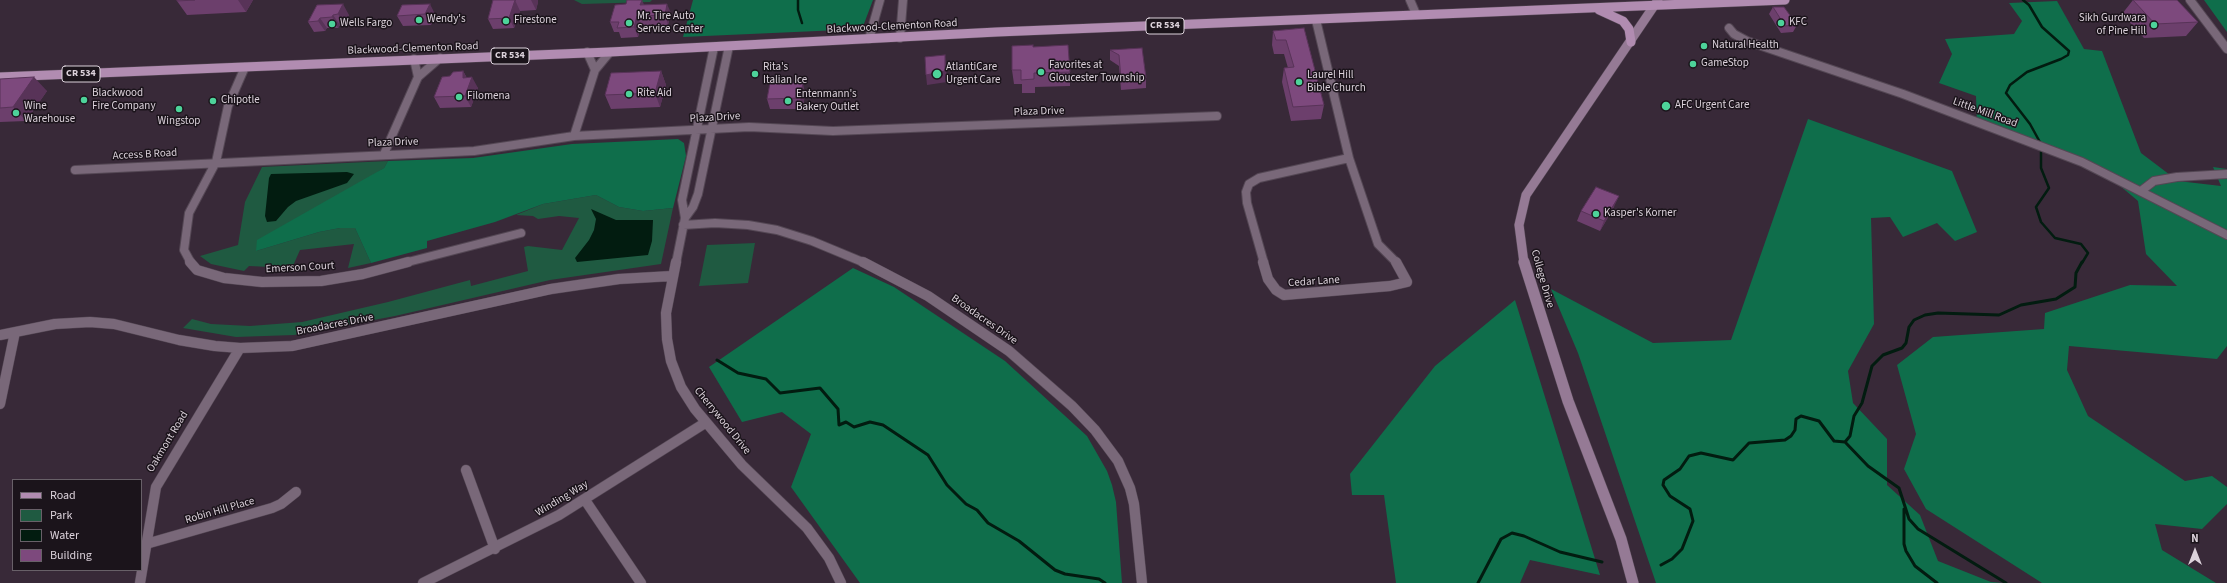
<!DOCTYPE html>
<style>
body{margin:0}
#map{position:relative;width:2227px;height:583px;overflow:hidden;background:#382938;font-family:"Source Sans 3",sans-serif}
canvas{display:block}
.legend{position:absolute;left:12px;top:479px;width:130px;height:92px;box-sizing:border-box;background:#1b141b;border:1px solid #686068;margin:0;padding:5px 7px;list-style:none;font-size:12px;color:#dcd2db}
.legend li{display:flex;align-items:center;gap:8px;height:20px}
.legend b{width:20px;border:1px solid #686068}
.north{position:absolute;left:2175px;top:531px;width:40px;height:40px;-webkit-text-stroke:3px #1b141b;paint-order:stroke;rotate:0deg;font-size:11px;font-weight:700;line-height:16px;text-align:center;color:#dcd2db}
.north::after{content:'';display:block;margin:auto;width:14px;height:18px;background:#dcd2db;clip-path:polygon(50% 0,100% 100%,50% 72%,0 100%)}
</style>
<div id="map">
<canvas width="2227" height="583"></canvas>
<ul class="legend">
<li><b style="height:5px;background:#b18cb1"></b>Road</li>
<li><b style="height:11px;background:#1f5a41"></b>Park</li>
<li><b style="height:11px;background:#021c10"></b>Water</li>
<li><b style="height:11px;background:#7d497d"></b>Building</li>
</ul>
<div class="north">N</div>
</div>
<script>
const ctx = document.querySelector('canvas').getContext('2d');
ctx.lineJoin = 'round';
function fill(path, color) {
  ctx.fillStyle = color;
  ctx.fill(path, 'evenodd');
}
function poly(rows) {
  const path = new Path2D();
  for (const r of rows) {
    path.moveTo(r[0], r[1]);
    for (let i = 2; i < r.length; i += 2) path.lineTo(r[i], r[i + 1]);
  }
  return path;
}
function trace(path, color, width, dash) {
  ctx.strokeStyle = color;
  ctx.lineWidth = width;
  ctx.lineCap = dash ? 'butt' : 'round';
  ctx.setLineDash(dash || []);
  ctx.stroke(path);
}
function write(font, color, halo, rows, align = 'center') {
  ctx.font = font + ' "Source Sans 3",sans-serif';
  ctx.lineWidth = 3;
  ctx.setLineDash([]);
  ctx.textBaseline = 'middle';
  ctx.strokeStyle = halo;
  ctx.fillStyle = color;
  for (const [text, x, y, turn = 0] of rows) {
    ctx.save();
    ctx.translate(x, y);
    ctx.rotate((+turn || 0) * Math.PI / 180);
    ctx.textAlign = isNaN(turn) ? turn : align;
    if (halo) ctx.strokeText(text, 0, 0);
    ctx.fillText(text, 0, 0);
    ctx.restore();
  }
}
fill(poly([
 [574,0,652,0,650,2,582,4],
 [388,161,384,168,256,251,319,232,340,228,355,228,371,263,348,268,354,244,300,250,292,268,249,266,244,271,211,264,200,256,238,245,245,202,262,167],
 [596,195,619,207,643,211,673,208,661,264,550,280,395,316,294,335,236,337,183,328,192,319,211,324,250,326,302,322,388,302,470,280,471,286,528,271,524,247,528,246,562,250,579,218,559,216,538,219,533,216,516,215,543,204],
 [755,243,748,283,699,286,707,245]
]), '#1f5a41');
fill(poly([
 [693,0,873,0,862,29,683,37],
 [2204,0,2227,0,2227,32],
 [2057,1,2084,49,2102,51,2141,153,2178,181,2221,186,2213,167,2227,169,2227,346,2217,359,2069,346,2067,370,2088,416,2185,481,2212,476,2227,487,2227,504,2202,529,2155,524,2162,550,2216,583,2042,583,1926,509,1904,469,1916,434,1897,365,1933,337,2044,329,2045,313,2130,285,2177,286,2146,254,2138,201,2106,174,1977,124,1976,96,1939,83,1952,54,1945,39,2014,34,2022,21,2009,3],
 [1808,119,1952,171,1977,232,1955,241,1937,223,1903,237,1890,217,1871,218,1874,324,1848,371,1853,403,1887,439,1887,485,1920,515,1938,561,1991,582,2003,583,1656,583,1578,353,1551,289,1653,343,1731,340],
 [678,139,684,143,686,156,673,208,643,211,619,207,596,195,543,204,495,222,427,241,427,248,371,263,355,228,340,228,319,232,256,251,257,240,384,168,388,161,473,158,572,144],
 [853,268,894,287,1005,361,1087,436,1107,471,1112,485,1116,502,1122,583,860,583,791,487,811,434,782,412,742,422,709,367],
 [1515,300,1600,575,1530,560,1520,583,1396,583,1384,495,1352,495,1350,474,1435,366]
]), '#0f6e4b');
fill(poly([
 [347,172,354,174,347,183,296,201,288,207,276,221,267,222,265,216,269,178,271,174],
 [591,209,616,220,653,220,652,241,648,255,577,262,575,258,589,240,594,230,596,219]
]), '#021c10');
trace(poly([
 [798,0,798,10,802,23],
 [2023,0,2029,5,2042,27,2069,51,2068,55,2061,59,2027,72,2010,85,2006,93,2030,124,2041,144,2041,168,2049,188,2036,207,2041,222,2055,238,2081,244,2088,253,2082,263]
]), '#021c10', 2.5);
trace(poly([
 [717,360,738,373,766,379,780,393,820,388,838,409,839,425,846,422,854,427,870,422,883,425,928,455,947,485,966,504,977,510,988,523,1019,541,1055,570,1065,574,1099,579,1105,583],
 [1845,442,1868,466,1899,488,1909,519,1918,529,2006,583],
 [1904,509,1904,544,1906,551,1915,566,1937,583],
 [1661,565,1672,559,1682,549,1693,521,1690,509,1670,496,1663,485,1664,480,1680,469,1689,456,1701,453,1733,460,1749,443,1785,440,1791,436,1795,430,1796,419,1801,416,1819,421,1834,441,1845,442,1850,436,1854,416,1862,403,1872,366,1883,355,1902,348,1906,343,1909,327,1914,320,1925,315,1938,313,1999,315,2021,305,2056,299,2075,287,2076,273,2082,262],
 [1478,583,1501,539,1512,533,1524,536,1560,552,1602,562]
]), '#021c10', 3);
const streetFar1 = poly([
 [1410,0,1416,14],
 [2190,0,2227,49],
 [1316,20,1349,158],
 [1729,28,1734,34,1747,41,1903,94,2082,162,2227,235],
 [900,38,903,0],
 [869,39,880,0],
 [587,52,595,70],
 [414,59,418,77],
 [574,136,595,70,610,52],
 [384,154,418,77,440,58],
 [75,170,474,151,574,136,749,127,833,131,1217,116],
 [2141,191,2154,181,2177,177,2227,174],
 [685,218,693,207,698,194,729,46],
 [683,225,715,223,748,225,777,230,812,241,865,263],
 [191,263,184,250,189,213,216,162,228,106,245,67],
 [404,263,521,233],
 [676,263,685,218,682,200,714,47],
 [1264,263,1247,203,1246,192,1249,184,1259,178,1349,158,1378,244,1397,263]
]);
const street = poly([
 [190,262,197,270,224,278,262,282,321,281,363,274,408,262],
 [676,262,666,313,667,339,671,361,681,387,695,409,742,465,807,528,829,558,841,583],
 [863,262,928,296,1009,351,1072,406,1095,430,1118,461,1130,488,1134,504,1142,583],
 [1263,262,1268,279,1276,290,1284,295,1390,286,1407,282,1396,262],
 [0,335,55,324,90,322,114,324,179,340,215,346,240,348,292,346,551,289,619,279,672,276],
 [0,404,15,332],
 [466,470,495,549],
 [585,500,641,583],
 [146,544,272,508,281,504,296,492],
 [140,583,156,487,240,348],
 [423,583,559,515,705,423]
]);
const secondaryFar1 = poly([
 [1524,263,1519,225,1526,195,1658,0]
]);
const secondary = poly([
 [1524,262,1568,401,1621,539,1633,583]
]);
const primary = poly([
 [1599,10,1623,21,1629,29,1631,42],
 [0,77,610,52,997,32,1785,0]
]);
trace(streetFar1, '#544754', 10);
trace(street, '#544754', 11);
trace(secondaryFar1, '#544754', 10);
trace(secondary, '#544754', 12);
trace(primary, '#544754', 10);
trace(streetFar1, '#796879', 8);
trace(street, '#796879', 10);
trace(secondaryFar1, '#957a95', 9);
trace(secondary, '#957a95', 11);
trace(primary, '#b18cb1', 9);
fill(poly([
 [177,0,253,0,246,12,187,15,177,1],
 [493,0,538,0,538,2,536,10,520,11,514,28,493,29,488,19],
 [2133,0,2198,22,2186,36,2144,38,2122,14],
 [317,5,349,15,344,25,340,25,338,28,327,28,325,31,314,32,308,22],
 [402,5,435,14,431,25,403,26,397,16],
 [644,5,671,13,668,25,641,26,638,37,621,38,619,32,614,32,610,22],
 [1773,7,1797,25,1793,32,1781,33,1769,14],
 [1304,28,1324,105,1321,119,1291,121,1282,82,1284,68,1288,68,1284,54,1274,54,1272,45,1273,31],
 [1033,47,1070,72,1070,86,1035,87,1035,93,1022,93,1022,84,1014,84,1012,70],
 [1142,48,1146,78,1146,88,1121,90,1119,66,1110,60,1110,50],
 [463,71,467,78,478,88,471,107,440,108,434,97,450,76],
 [661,71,666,85,660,107,611,109,605,95],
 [0,79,47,91,26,121,0,122],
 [805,93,803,109,770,109,767,99],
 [1614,207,1600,231,1577,221,1581,211]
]), '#6c3f6c');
fill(poly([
 [238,0,253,0,246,12],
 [515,0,520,11,514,28,509,18],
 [531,0,538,0,538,2,536,10],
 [642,0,646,9,640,5],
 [343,4,349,15,344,25,338,14],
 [430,4,435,14,431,25,425,14],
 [667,4,671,13,668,25,665,15],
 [333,15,340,25,338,28,332,17],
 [637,16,641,26,638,37,634,27],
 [320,18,327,28,325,31,318,21],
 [945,55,946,66,947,82,927,85,926,75],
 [463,71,469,82,472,77,478,88,471,107,465,96,463,78],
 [661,71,666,85,660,107,655,93],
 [34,77,47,91,26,121,13,107],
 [803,83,805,93,803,109,800,98],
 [1619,196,1614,207,1600,231,1604,221]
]), '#583358');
const building = poly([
 [177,0,195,0,177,1,177,0],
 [493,0,516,0,515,0,509,18,488,19,493,0],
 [627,0,642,0,640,5,667,4,665,15,637,16,634,27,617,28,619,22,610,22,615,5,626,4,627,0],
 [2133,0,2177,0,2198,22,2155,24,2133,0],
 [343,4,338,14,333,15,332,17,320,18,318,21,308,22,317,5,343,4],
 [430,4,425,14,397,16,402,5,430,4],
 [1773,7,1784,7,1797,25,1785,26,1773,7],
 [1304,28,1324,105,1293,107,1284,68,1294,67,1286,40,1276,40,1273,31,1304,28],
 [1033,45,1033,47,1068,45,1070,72,1034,73,1034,79,1021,80,1021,70,1012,70,1012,46,1033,45],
 [1142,48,1146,78,1121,79,1119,55,1110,50,1142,48],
 [945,55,945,71,926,75,925,57,945,55],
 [463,71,463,78,472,77,465,96,434,97,442,77,450,76,453,72,463,71],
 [661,71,655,93,605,95,611,73,661,71],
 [34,77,13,107,0,108,0,79,34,77],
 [770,83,803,83,800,98,767,99,770,83],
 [1596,187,1619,196,1604,221,1581,211,1596,187]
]);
fill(building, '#7d497d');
trace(building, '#583358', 1);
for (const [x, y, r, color] of [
 [419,20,4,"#4dd39a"],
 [506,21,4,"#4dd39a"],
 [629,23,4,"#4dd39a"],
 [1781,23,4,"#4dd39a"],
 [332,24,4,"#4dd39a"],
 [2154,25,4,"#4dd39a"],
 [1704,46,4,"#4dd39a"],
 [1693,64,4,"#4dd39a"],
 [1041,72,4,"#4dd39a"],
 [755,74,4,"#4dd39a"],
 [937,74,5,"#4dd39a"],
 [1299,82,4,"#4dd39a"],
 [629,94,4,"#4dd39a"],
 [459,97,4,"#4dd39a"],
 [84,100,4,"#4dd39a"],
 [213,101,4,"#4dd39a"],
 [788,101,4,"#4dd39a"],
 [1666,106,5,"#4dd39a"],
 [179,109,4,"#4dd39a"],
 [16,113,4,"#4dd39a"],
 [1596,214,4,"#4dd39a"]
]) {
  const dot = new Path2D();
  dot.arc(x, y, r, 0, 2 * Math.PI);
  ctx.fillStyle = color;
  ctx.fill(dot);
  trace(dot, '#1b141b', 1.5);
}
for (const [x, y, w] of [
 [1165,26,38],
 [510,56,38],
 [81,74,38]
]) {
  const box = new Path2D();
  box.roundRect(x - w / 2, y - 8, w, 16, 3);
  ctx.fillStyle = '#1b141b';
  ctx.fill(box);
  trace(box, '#dcd2db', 1);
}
write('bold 10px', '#dcd2db', null, [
 ["CR 534",1165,26],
 ["CR 534",510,56],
 ["CR 534",81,74]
]);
write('11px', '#dcd2db', '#1b141b', [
 ["Mr. Tire Auto",637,17],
 ["Service Center",637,30],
 ["Sikh Gurdwara",2146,19,"right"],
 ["of Pine Hill",2146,32,"right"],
 ["Wendy's",427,20],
 ["Firestone",514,21],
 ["KFC",1789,23],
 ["Wells Fargo",340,24],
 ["Natural Health",1712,46],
 ["GameStop",1701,64],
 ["Favorites at",1049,66],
 ["Gloucester Township",1049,79],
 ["Rita's",763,68],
 ["Italian Ice",763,81],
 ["AtlantiCare",946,68],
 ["Urgent Care",946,81],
 ["Laurel Hill",1307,76],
 ["Bible Church",1307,89],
 ["Blackwood",92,94],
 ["Fire Company",92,107],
 ["Rite Aid",637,94],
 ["Entenmann's",796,95],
 ["Bakery Outlet",796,108],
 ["Filomena",467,97],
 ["Chipotle",221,101],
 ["AFC Urgent Care",1675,106],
 ["Wine",24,107],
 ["Warehouse",24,120],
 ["Wingstop",179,122,"center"],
 ["Kasper's Korner",1604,214]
], 'left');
write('11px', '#dcd2db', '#1b141b', [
 ["Blackwood-Clementon Road",892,27,-3],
 ["Blackwood-Clementon Road",413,49,-2],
 ["Plaza Drive",1039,112,-2],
 ["Little Mill Road",1985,113,20],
 ["Plaza Drive",715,118,-3],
 ["Plaza Drive",393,143,-2],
 ["Access B Road",145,155,-3],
 ["Emerson Court",300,268,-3],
 ["College Drive",1542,279,74],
 ["Cedar Lane",1314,282,-4],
 ["Broadacres Drive",984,320,35],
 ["Broadacres Drive",335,325,-11],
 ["Cherrywood Drive",722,421,51],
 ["Oakmont Road",168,442,-59],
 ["Winding Way",562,499,-31],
 ["Robin Hill Place",220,511,-16]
]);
</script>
